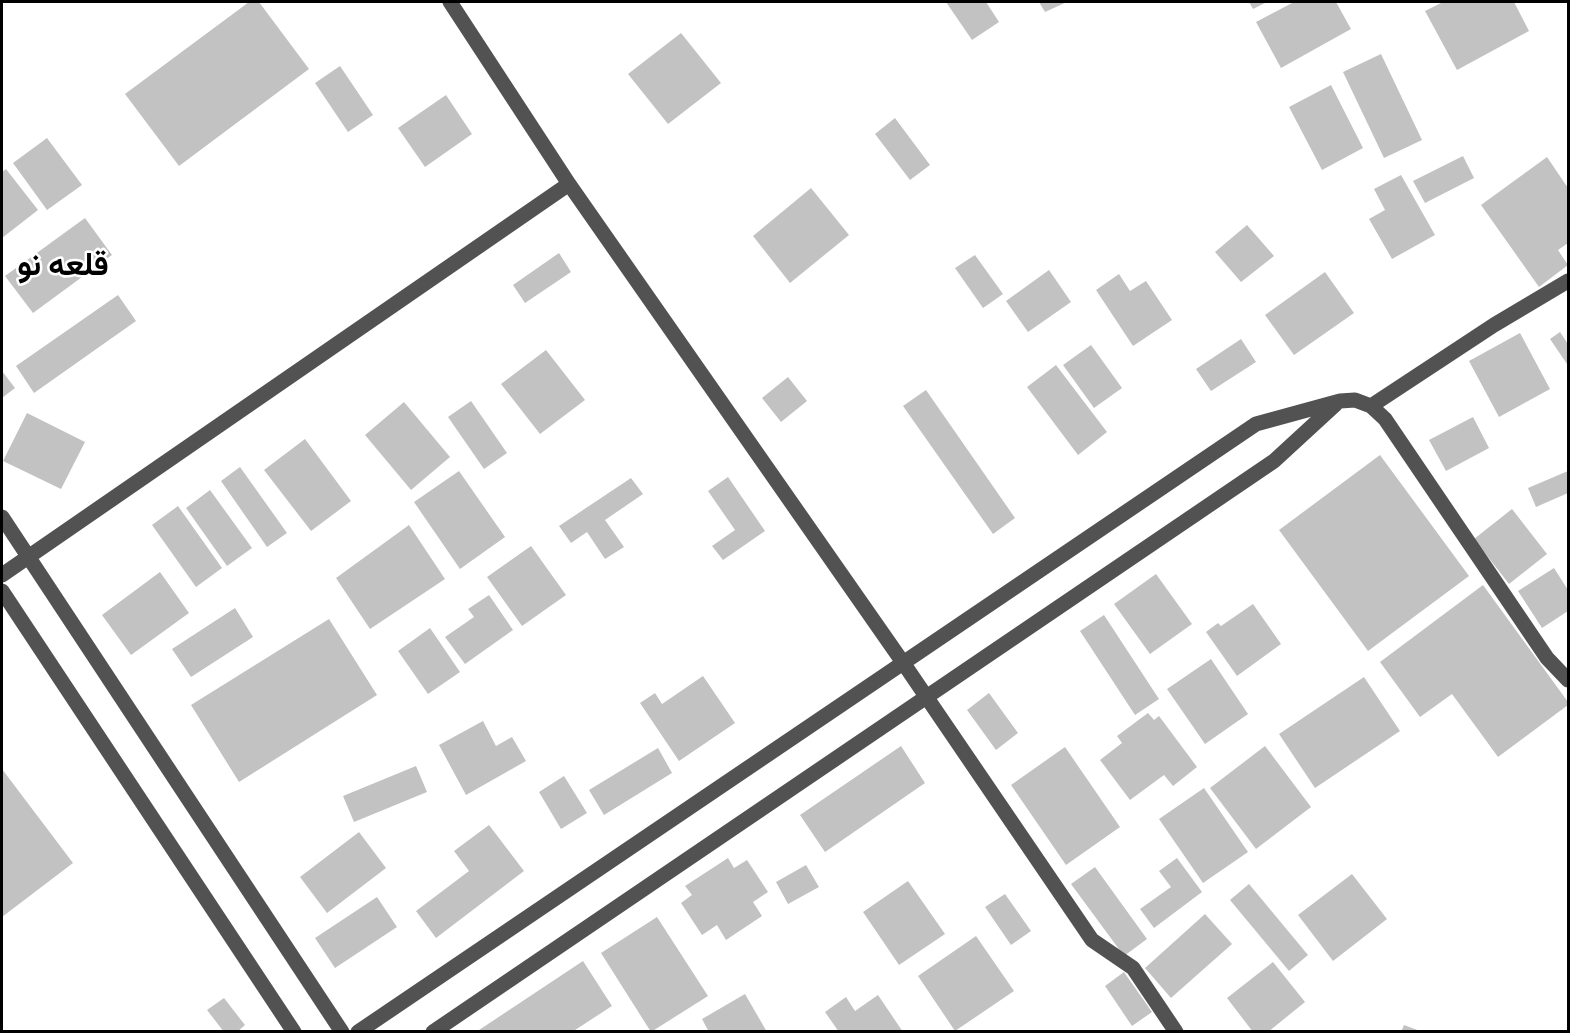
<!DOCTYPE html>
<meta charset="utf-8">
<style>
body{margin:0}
#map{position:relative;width:1570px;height:1033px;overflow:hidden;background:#fff;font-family:"Exo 2",sans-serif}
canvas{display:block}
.frame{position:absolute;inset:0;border:3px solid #000;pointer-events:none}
</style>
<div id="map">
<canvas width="1570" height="1033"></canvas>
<div class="frame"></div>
</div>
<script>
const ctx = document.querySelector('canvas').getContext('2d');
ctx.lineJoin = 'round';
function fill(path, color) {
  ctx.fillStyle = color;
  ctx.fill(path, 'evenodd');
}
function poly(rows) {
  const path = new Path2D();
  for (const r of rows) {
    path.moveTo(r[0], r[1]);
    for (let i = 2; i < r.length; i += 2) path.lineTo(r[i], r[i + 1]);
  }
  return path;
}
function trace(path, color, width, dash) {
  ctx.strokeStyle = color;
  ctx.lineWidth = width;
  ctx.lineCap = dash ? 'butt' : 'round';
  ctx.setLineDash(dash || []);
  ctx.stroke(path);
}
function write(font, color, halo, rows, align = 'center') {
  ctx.font = font + ' "Exo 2",Vazirmatn,sans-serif';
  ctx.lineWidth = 5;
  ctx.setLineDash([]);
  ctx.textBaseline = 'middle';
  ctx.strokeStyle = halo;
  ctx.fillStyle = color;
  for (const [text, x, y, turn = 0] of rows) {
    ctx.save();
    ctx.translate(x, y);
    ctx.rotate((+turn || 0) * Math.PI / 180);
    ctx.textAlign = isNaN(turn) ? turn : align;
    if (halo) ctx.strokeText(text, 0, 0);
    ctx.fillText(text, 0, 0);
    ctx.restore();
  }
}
fill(poly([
 [249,2,259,2,309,69,179,166,125,94],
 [946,2,986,2,999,22,972,40],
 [1039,2,1067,2,1045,12],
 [1249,2,1267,2,1253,9],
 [1294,2,1336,2,1351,29,1281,68,1256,22],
 [1443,2,1514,2,1529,31,1457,70,1425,11],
 [681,33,721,83,668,124,628,74],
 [1381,54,1422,140,1384,158,1343,72],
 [340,66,373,115,348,132,315,83],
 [1331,85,1363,148,1322,170,1289,107],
 [446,95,472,134,425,167,398,128],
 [895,118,930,165,910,180,875,134],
 [47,138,82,185,47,210,13,163],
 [1463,156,1474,178,1425,203,1413,181],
 [1547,157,1568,188,1568,243,1558,250,1568,265,1539,287,1481,205],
 [6,169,38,210,2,238,2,172],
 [1401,175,1435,235,1392,259,1369,219,1385,210,1374,189],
 [811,188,849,235,790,283,753,236],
 [85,218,112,255,33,313,5,276],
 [1247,225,1274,256,1241,282,1215,252],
 [559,253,571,272,525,303,513,285],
 [975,255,1003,294,983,308,955,268],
 [1049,270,1071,302,1028,332,1006,301],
 [1325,272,1354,313,1294,355,1265,315],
 [1119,274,1130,291,1146,281,1172,320,1133,346,1096,290],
 [118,295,136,321,34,393,16,366],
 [1560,332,1568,344,1567,364,1550,339],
 [1520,333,1550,389,1499,417,1469,361],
 [1241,339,1256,362,1211,391,1196,369],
 [1091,345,1122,388,1094,408,1063,365],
 [546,350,585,400,540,434,501,384],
 [1056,365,1107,432,1078,455,1027,387],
 [2,371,15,388,2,398],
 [788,377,807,401,781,422,762,398],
 [926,390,1015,518,993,534,903,406],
 [471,401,507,453,484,469,448,417],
 [404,402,450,457,411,490,365,435],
 [27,413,85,442,61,489,3,461],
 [1473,417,1489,448,1446,471,1429,440],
 [305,439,351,501,311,531,264,470],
 [1380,455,1469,576,1368,651,1279,530],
 [240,467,287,533,267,547,221,481],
 [459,471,505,537,460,569,414,502],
 [1568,471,1568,493,1536,507,1528,488],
 [728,477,765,531,723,560,712,546,735,530,708,491],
 [631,478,643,494,605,520,624,547,605,559,587,532,571,543,559,526],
 [210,490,252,548,227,566,186,508],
 [178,506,222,568,196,587,152,525],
 [1512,509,1547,554,1509,584,1474,539],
 [409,525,445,579,370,629,336,578],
 [531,546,566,595,522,626,487,577],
 [1554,568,1568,590,1568,611,1542,628,1518,591],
 [160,572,189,613,131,655,102,615],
 [1156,574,1192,624,1150,654,1114,604],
 [1483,585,1568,702,1568,705,1498,757,1452,694,1420,717,1380,662],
 [489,595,513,630,465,664,445,637,474,617,468,609],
 [1253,604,1281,644,1237,676,1206,632,1218,623,1221,626],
 [235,608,253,637,191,677,172,649],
 [1104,615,1159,699,1135,715,1080,631],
 [329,619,377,695,239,782,191,705],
 [430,628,460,672,428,694,398,651],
 [1211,659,1248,714,1205,744,1167,689],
 [703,676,735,723,679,761,640,703,655,693,662,704],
 [1364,677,1400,731,1315,788,1279,734],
 [989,693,1018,733,996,750,967,710],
 [1148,713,1154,720,1159,716,1197,767,1173,786,1164,775,1130,800,1100,760,1122,743,1117,736],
 [483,721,496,746,512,737,526,761,466,795,439,745],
 [901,746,925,783,825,852,800,815],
 [1265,746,1311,807,1256,849,1210,788],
 [1065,747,1120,827,1066,865,1011,785],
 [658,748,672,773,604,815,589,790],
 [416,766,427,792,354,822,343,796],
 [2,769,73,863,2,917],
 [564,776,587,813,561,829,539,792],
 [1204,788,1248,852,1203,883,1159,819],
 [489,825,524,871,436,938,416,911,469,871,454,851],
 [359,832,386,868,327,913,300,877],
 [728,858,734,868,747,860,768,892,753,902,762,916,726,940,717,925,702,935,681,903,692,895,685,886],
 [1177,858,1202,892,1154,928,1140,909,1171,887,1159,871],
 [806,865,819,887,788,904,776,882],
 [1095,867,1147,939,1124,956,1071,884],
 [1352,874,1387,919,1333,961,1298,915],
 [908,881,945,934,899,965,863,912],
 [1249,884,1308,955,1289,971,1230,900],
 [1005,894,1031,931,1011,945,985,907],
 [377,897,397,927,335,968,315,938],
 [1205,914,1232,944,1171,998,1145,968],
 [657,917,708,996,651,1032,601,953],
 [976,936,1014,991,955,1031,918,976],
 [583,961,612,1006,572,1032,476,1032],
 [1273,962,1305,1002,1268,1032,1253,1032,1227,998],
 [1124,972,1152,1012,1132,1026,1105,986],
 [745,994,767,1032,709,1032,702,1019],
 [878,995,903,1032,839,1032,825,1012,846,997,855,1011],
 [224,998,245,1025,237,1032,224,1032,207,1010],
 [1404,1025,1420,1031,1420,1032,1401,1032]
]), '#c2c2c2');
trace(poly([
 [450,2,569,184,904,664,1092,940,1133,968,1176,1032],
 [1371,406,1494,325,1568,281],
 [2,517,342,1032],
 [2,575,569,184],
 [2,591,294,1032],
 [358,1032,1256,424,1340,401,1355,400,1371,406,1385,419,1547,658,1568,680],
 [433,1032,1274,461,1336,404]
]), '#525252', 15);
write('bold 32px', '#000', '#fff', [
 ["قلعه نو",63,264]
]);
</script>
